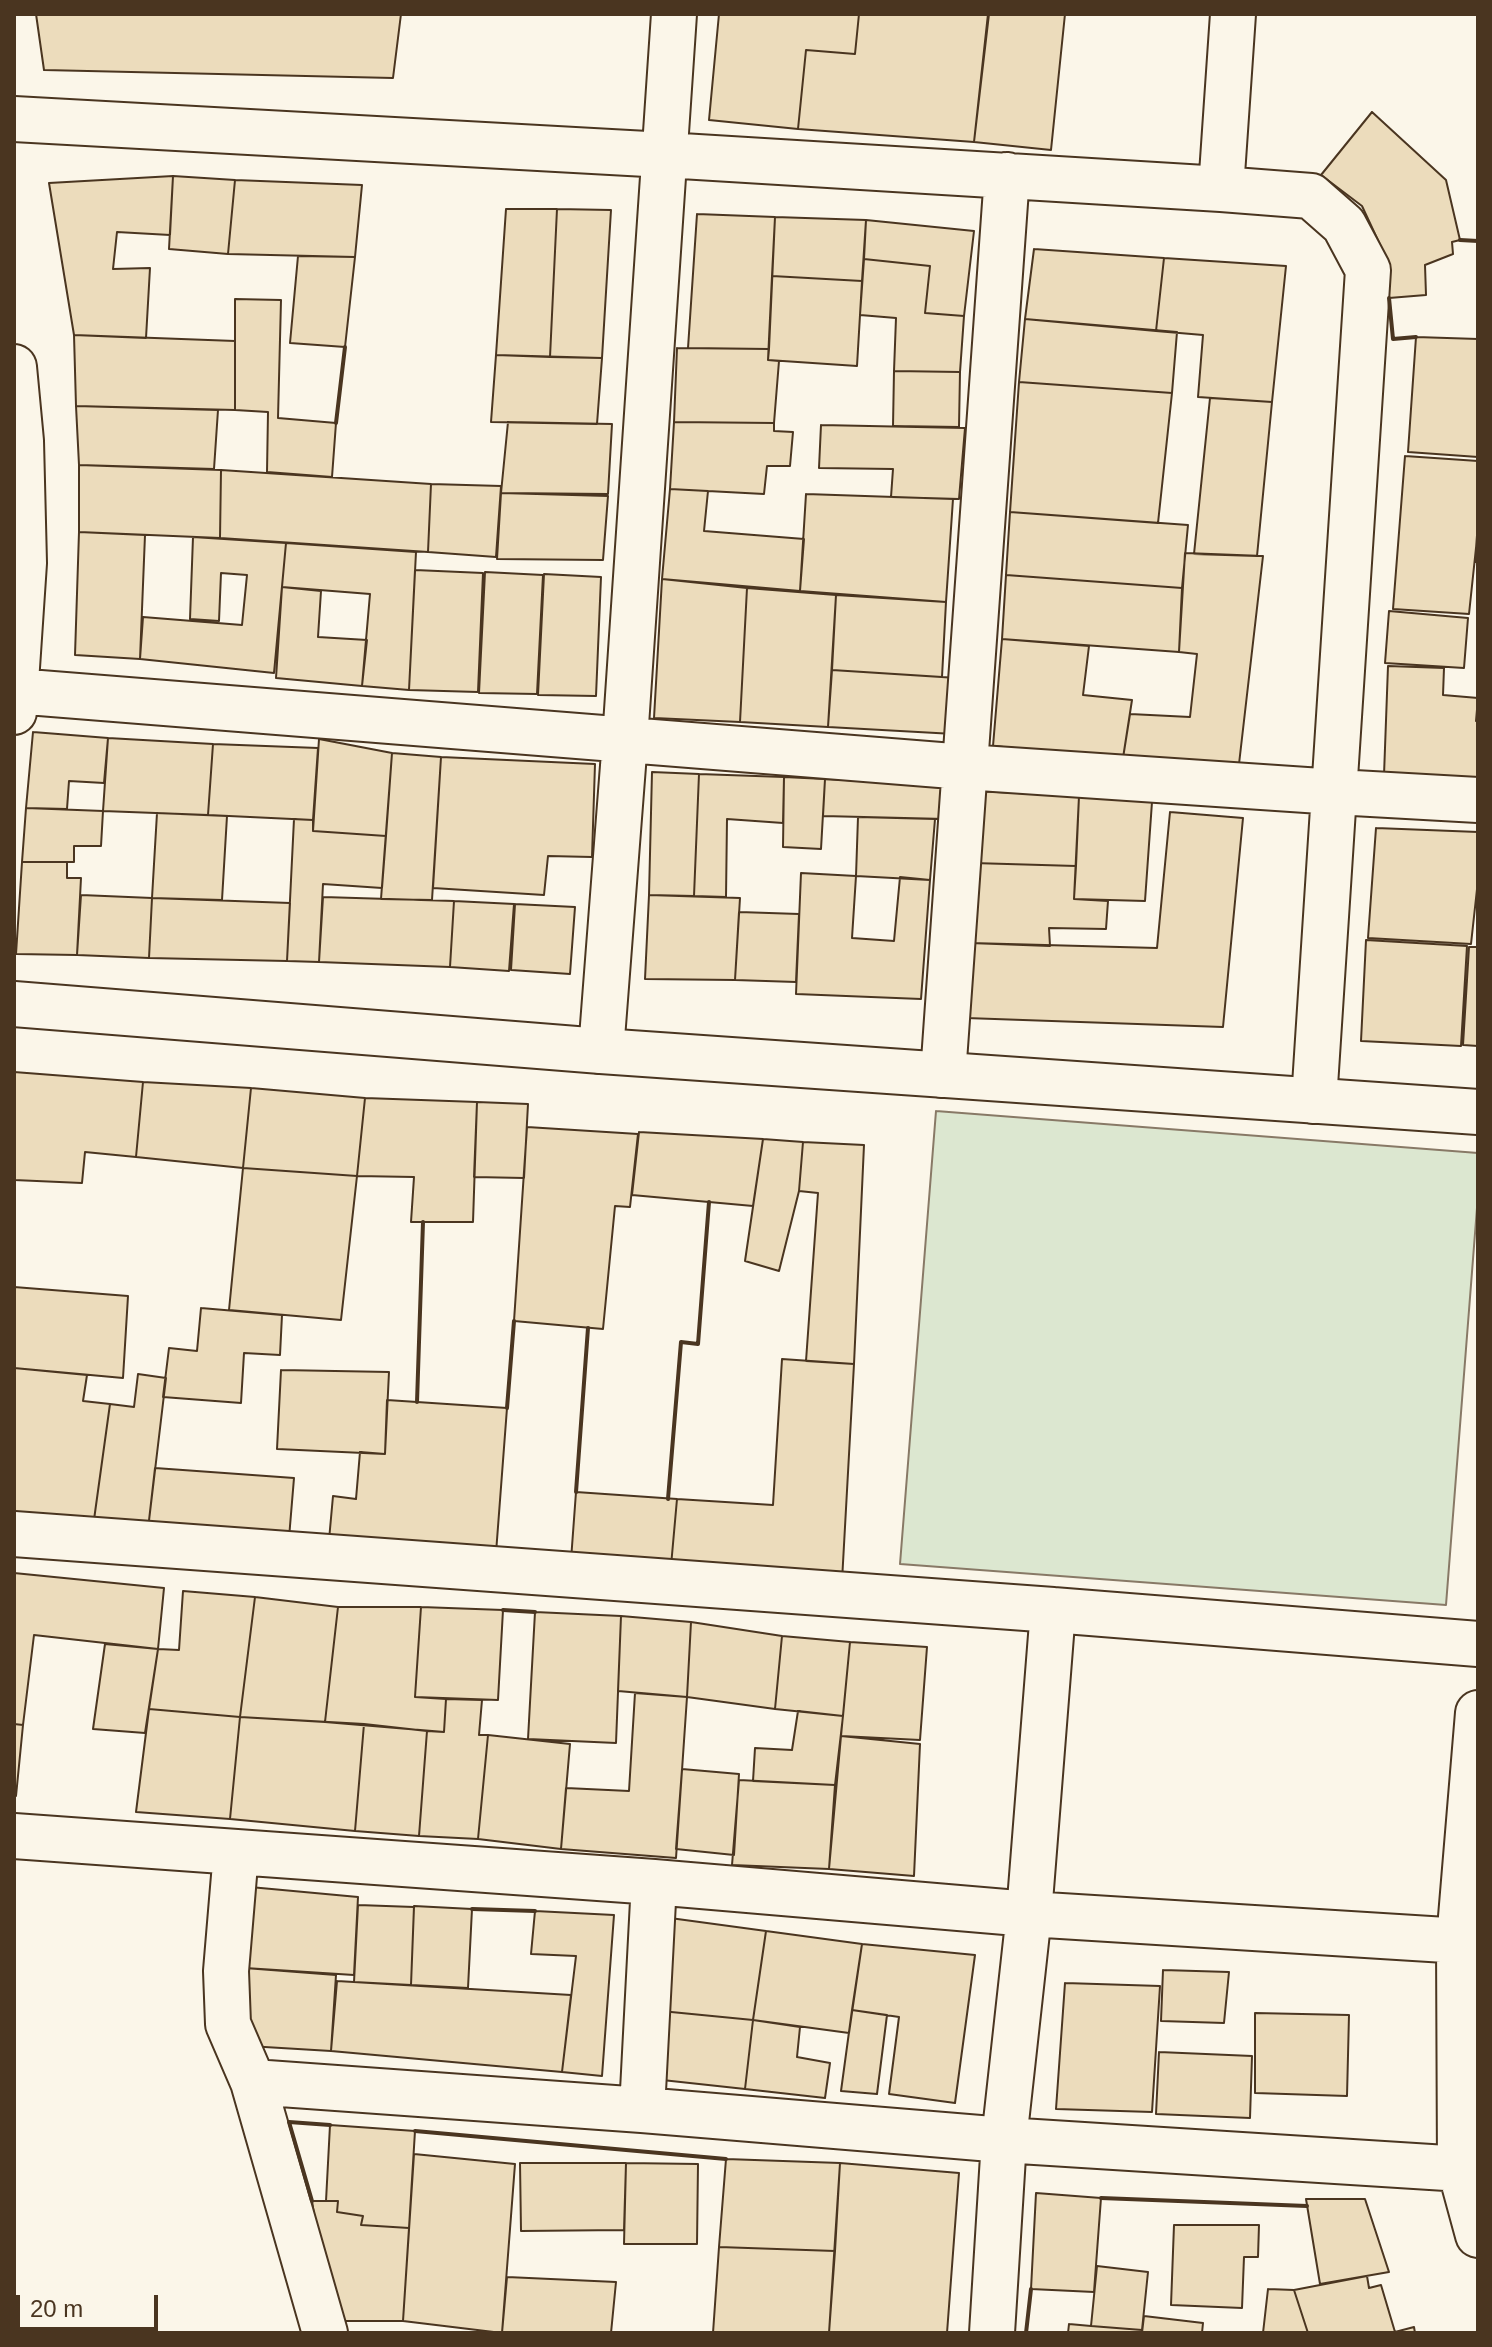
<!DOCTYPE html>
<style>
body{margin:0}
#map{position:relative;width:1492px;height:2347px;overflow:hidden;background:#fbf6e9;font-family:Arial,sans-serif}
canvas{display:block}
.frame{position:absolute;inset:0;border:16px solid #4a3520;pointer-events:none}
.scale{position:absolute;left:16px;top:2295px;width:142px;height:36px;box-sizing:border-box;border:4px solid #4a3520;border-top:0;padding-left:10px;font-size:24px;line-height:28px;white-space:nowrap;color:#4a3520;-webkit-text-stroke:6px #fbf6e9;paint-order:stroke}
</style>
<div id="map">
<canvas width="1492" height="2347"></canvas>
<div class="frame"></div>
<div class="scale">20 m</div>
</div>
<script>
const ctx = document.querySelector('canvas').getContext('2d');
ctx.lineJoin = 'round';
function fill(path, color) {
  ctx.fillStyle = color;
  ctx.fill(path, 'evenodd');
}
function poly(rows) {
  const path = new Path2D();
  for (const r of rows) {
    path.moveTo(r[0], r[1]);
    for (let i = 2; i < r.length; i += 2) path.lineTo(r[i], r[i + 1]);
  }
  return path;
}
function trace(path, color, width, dash) {
  ctx.strokeStyle = color;
  ctx.lineWidth = width;
  ctx.lineCap = dash ? 'butt' : 'round';
  ctx.setLineDash(dash || []);
  ctx.stroke(path);
}
const green = poly([
 [936,1111,1478,1153,1478,1195,1446,1605,900,1564,936,1111]
]);
fill(green, '#dce7d0');
trace(green, '#887966', 2);
const building = poly([
 [36,14,401,14,393,78,44,70,36,14],
 [719,14,859,14,855,54,806,50,798,129,709,120,719,14],
 [859,14,988,14,974,142,798,129,806,50,855,54,859,14],
 [989,14,1065,14,1051,150,974,142,989,14],
 [1372,112,1446,180,1460,240,1452,242,1453,254,1425,265,1426,295,1389,298,1382,249,1362,206,1321,175,1372,112],
 [173,176,170,235,117,232,113,269,150,268,146,338,74,335,49,183,173,176],
 [173,176,235,180,228,254,169,249,173,176],
 [235,180,362,185,355,257,228,254,235,180],
 [506,209,557,209,550,357,496,355,506,209],
 [557,209,611,210,602,358,550,357,557,209],
 [697,214,775,217,769,349,688,348,697,214],
 [775,217,866,220,862,281,772,276,775,217],
 [866,220,974,231,964,316,925,313,930,266,864,259,866,220],
 [1034,249,1164,258,1156,331,1025,319,1034,249],
 [298,256,355,257,345,347,290,343,298,256],
 [1164,258,1286,266,1272,402,1198,397,1203,335,1156,331,1164,258],
 [864,259,930,266,925,313,964,316,960,372,894,371,896,318,860,315,864,259],
 [772,276,862,281,857,366,768,360,772,276],
 [235,299,281,300,278,418,336,423,332,477,267,472,268,412,235,410,235,299],
 [1025,319,1177,332,1172,393,1019,382,1025,319],
 [74,335,235,341,235,410,76,406,74,335],
 [1416,337,1478,339,1478,457,1408,452,1416,337],
 [677,348,769,349,768,360,779,361,774,423,674,422,677,348],
 [496,355,602,358,597,424,491,422,496,355],
 [894,371,960,372,959,427,893,426,894,371],
 [1019,382,1172,393,1158,523,1010,512,1019,382],
 [1210,398,1272,402,1257,556,1194,554,1210,398],
 [76,406,218,410,214,469,79,465,76,406],
 [508,422,612,424,608,494,501,493,508,422],
 [674,422,774,423,774,431,793,432,790,466,767,466,764,494,670,489,674,422],
 [821,425,965,428,959,499,891,497,893,469,819,468,821,425],
 [1405,456,1478,461,1478,529,1469,614,1393,609,1405,456],
 [79,465,221,470,220,538,79,532,79,465],
 [221,470,431,484,428,552,220,538,221,470],
 [431,484,501,486,496,557,428,552,431,484],
 [670,489,708,491,704,531,804,539,800,591,662,579,670,489],
 [501,493,608,496,603,560,497,559,501,493],
 [806,494,953,499,946,602,800,591,806,494],
 [1010,512,1188,525,1182,588,1006,575,1010,512],
 [1478,522,1478,562,1475,562,1478,522],
 [79,532,145,535,140,659,75,655,79,532],
 [193,537,286,543,274,673,140,659,143,617,242,625,247,575,221,573,219,621,190,619,193,537],
 [286,543,416,552,409,690,362,686,370,594,282,587,286,543],
 [1185,553,1263,556,1239,764,1123,758,1130,714,1190,717,1197,654,1179,652,1185,553],
 [415,570,483,573,478,692,409,690,415,570],
 [485,572,543,575,537,694,479,693,485,572],
 [544,574,601,577,596,696,538,695,544,574],
 [1006,575,1182,588,1179,652,1002,639,1006,575],
 [662,579,747,588,740,722,654,718,662,579],
 [282,587,321,591,318,637,367,640,362,686,276,678,282,587],
 [747,588,836,595,828,727,740,722,747,588],
 [836,595,946,602,942,677,832,670,836,595],
 [1389,611,1468,618,1464,668,1385,663,1389,611],
 [1002,639,1089,646,1083,695,1132,700,1123,758,993,746,1002,639],
 [1388,666,1444,668,1443,695,1478,698,1476,721,1478,721,1478,782,1384,775,1388,666],
 [832,670,957,678,954,734,828,727,832,670],
 [33,732,108,738,104,783,69,781,67,809,26,808,33,732],
 [108,738,213,744,208,815,103,811,108,738],
 [319,739,392,753,386,836,313,831,319,739],
 [213,744,318,748,313,820,208,815,213,744],
 [392,753,441,757,432,900,381,899,392,753],
 [441,757,595,764,592,857,548,856,544,895,433,888,441,757],
 [652,772,699,774,694,896,649,895,652,772],
 [699,774,784,777,783,823,727,819,726,897,694,896,699,774],
 [784,777,825,779,821,849,783,847,784,777],
 [825,779,947,785,945,819,823,816,825,779],
 [976,791,1079,796,1076,866,973,863,976,791],
 [1079,796,1152,802,1145,901,1074,899,1079,796],
 [26,808,103,811,101,846,74,846,74,862,22,862,26,808],
 [1170,812,1243,818,1223,1027,966,1018,970,943,1157,948,1170,812],
 [157,813,227,816,222,900,152,898,157,813],
 [858,817,935,819,930,880,856,876,858,817],
 [294,819,313,820,313,831,386,836,382,888,323,884,319,962,287,961,294,819],
 [1376,828,1478,832,1478,880,1471,944,1368,938,1376,828],
 [22,862,67,862,67,878,81,878,77,955,16,954,22,862],
 [973,863,1076,866,1074,899,1108,901,1106,929,1049,928,1050,946,970,943,973,863],
 [801,873,856,876,852,938,894,941,900,877,930,880,921,999,796,994,801,873],
 [81,895,152,898,149,958,77,955,81,895],
 [649,895,740,898,735,980,645,979,649,895],
 [323,897,454,901,450,967,319,962,323,897],
 [152,898,290,903,287,961,149,958,152,898],
 [454,901,514,904,509,971,450,967,454,901],
 [515,904,575,907,570,974,511,970,515,904],
 [739,912,799,914,796,982,735,980,739,912],
 [1366,940,1467,946,1461,1046,1361,1041,1366,940],
 [1469,947,1478,947,1478,1046,1463,1045,1469,947],
 [14,1072,143,1082,136,1157,85,1152,82,1183,14,1180,14,1072],
 [143,1082,251,1088,243,1168,136,1157,143,1082],
 [251,1088,365,1098,357,1176,243,1168,251,1088],
 [365,1098,477,1102,473,1222,411,1222,414,1177,357,1176,365,1098],
 [477,1102,528,1104,524,1178,474,1177,477,1102],
 [527,1127,638,1134,630,1207,615,1206,603,1329,514,1321,527,1127],
 [639,1132,763,1139,753,1206,632,1195,639,1132],
 [763,1139,803,1142,799,1191,779,1271,745,1261,763,1139],
 [803,1142,864,1145,854,1364,806,1361,818,1193,799,1191,803,1142],
 [243,1168,357,1176,341,1320,229,1310,243,1168],
 [14,1287,128,1296,123,1378,14,1368,14,1287],
 [201,1308,282,1315,280,1355,244,1353,241,1403,163,1397,169,1348,197,1351,201,1308],
 [782,1359,854,1364,842,1581,671,1566,677,1499,773,1505,782,1359],
 [14,1368,87,1375,83,1401,110,1404,93,1527,14,1517,14,1368],
 [281,1370,389,1372,385,1454,277,1449,281,1370],
 [138,1374,166,1378,148,1529,93,1527,110,1404,134,1407,138,1374],
 [387,1400,507,1408,496,1553,329,1540,333,1496,356,1499,360,1452,385,1454,387,1400],
 [155,1468,294,1478,289,1538,148,1529,155,1468],
 [576,1492,677,1499,671,1566,571,1560,576,1492],
 [14,1573,164,1588,158,1649,34,1635,23,1725,14,1724,14,1573],
 [183,1591,255,1597,240,1717,149,1709,158,1649,179,1650,183,1591],
 [255,1597,338,1607,325,1722,240,1717,255,1597],
 [338,1607,421,1607,415,1697,446,1699,444,1732,325,1722,338,1607],
 [421,1607,503,1610,498,1700,415,1697,421,1607],
 [535,1612,621,1616,616,1743,528,1739,535,1612],
 [621,1616,691,1622,687,1697,618,1691,621,1616],
 [691,1622,782,1636,775,1709,687,1697,691,1622],
 [782,1636,850,1642,843,1716,775,1709,782,1636],
 [850,1642,927,1647,920,1740,841,1736,850,1642],
 [105,1644,158,1649,145,1733,93,1729,105,1644],
 [635,1693,687,1697,676,1858,561,1849,566,1788,629,1791,635,1693],
 [446,1699,482,1700,479,1735,488,1735,478,1839,419,1836,427,1731,444,1732,446,1699],
 [149,1709,240,1717,230,1819,136,1812,149,1709],
 [798,1711,843,1716,835,1785,753,1781,755,1748,792,1750,798,1711],
 [240,1717,364,1724,355,1831,230,1819,240,1717],
 [14,1724,23,1725,16,1796,14,1796,14,1724],
 [364,1724,427,1731,419,1836,355,1831,364,1724],
 [488,1735,570,1744,561,1849,478,1839,488,1735],
 [841,1736,920,1744,914,1876,829,1869,841,1736],
 [682,1769,739,1774,734,1855,676,1849,682,1769],
 [739,1780,835,1785,829,1869,732,1865,739,1780],
 [250,1887,358,1897,354,1975,245,1968,250,1887],
 [358,1905,414,1907,411,1985,354,1982,358,1905],
 [414,1906,472,1909,468,1988,411,1985,414,1906],
 [535,1911,614,1915,602,2076,562,2072,576,1956,531,1954,535,1911],
 [670,1918,766,1931,753,2020,661,2011,670,1918],
 [766,1931,862,1944,849,2033,753,2020,766,1931],
 [862,1944,975,1955,955,2103,889,2094,899,2017,852,2010,862,1944],
 [245,1968,336,1975,331,2051,248,2046,245,1968],
 [1163,1970,1229,1972,1224,2023,1161,2021,1163,1970],
 [337,1981,571,1995,562,2072,331,2051,337,1981],
 [1065,1983,1160,1986,1152,2112,1056,2109,1065,1983],
 [852,2010,887,2015,877,2094,841,2091,852,2010],
 [661,2011,753,2020,745,2089,653,2079,661,2011],
 [1255,2013,1349,2015,1347,2096,1255,2093,1255,2013],
 [753,2020,800,2027,797,2057,830,2063,825,2098,745,2089,753,2020],
 [1159,2052,1252,2056,1250,2118,1156,2114,1159,2052],
 [330,2125,415,2131,409,2228,361,2225,363,2216,337,2212,338,2201,326,2201,330,2125],
 [414,2154,515,2164,502,2333,403,2321,414,2154],
 [726,2159,840,2163,835,2251,719,2247,726,2159],
 [520,2163,626,2163,624,2230,521,2231,520,2163],
 [626,2163,698,2164,697,2244,624,2244,626,2163],
 [840,2163,959,2173,947,2333,829,2333,840,2163],
 [1036,2193,1101,2198,1094,2292,1031,2289,1036,2193],
 [1306,2199,1365,2199,1389,2272,1320,2284,1306,2199],
 [312,2201,338,2201,337,2212,363,2216,361,2225,409,2228,403,2321,330,2321,312,2201],
 [1174,2225,1259,2225,1258,2257,1244,2257,1242,2308,1171,2305,1174,2225],
 [719,2247,835,2251,829,2333,713,2333,719,2247],
 [1097,2266,1148,2272,1142,2330,1091,2326,1097,2266],
 [1367,2276,1369,2288,1381,2285,1395,2332,1308,2333,1294,2290,1367,2276],
 [507,2277,616,2282,611,2333,502,2333,507,2277],
 [1268,2289,1294,2290,1308,2333,1263,2333,1268,2289],
 [1144,2316,1203,2323,1202,2333,1142,2333,1144,2316],
 [1069,2324,1091,2326,1142,2330,1142,2333,1068,2333,1069,2324],
 [1414,2327,1415,2333,1392,2333,1395,2332,1414,2327]
]);
fill(building, '#ecdcbc');
trace(building, '#4a3520', 2);
const minor = poly([
 [14,119,665,155,1221,189,1311,196,1344,225,1368,270,1314,1101],
 [1221,189,1233,14],
 [14,367,21,441,24,563,14,712],
 [15,691,965,767,1336,792,1478,800],
 [601,1051,625,740,674,14],
 [943,1075,1007,175],
 [14,1534,1053,1610,1478,1644],
 [1478,1713,1459,1941,1460,2169,1478,2235],
 [14,1836,654,1882,1029,1914,1478,1942],
 [236,1852,226,1971,228,2024,253,2082,325,2333],
 [253,2082,642,2110,1004,2140,1478,2170],
 [642,2110,654,1882],
 [992,2333,1004,2140,1029,1914,1053,1610]
]);
const major = poly([
 [14,1004,601,1051,1478,1112]
]);
trace(minor, '#4a3520', 48);
trace(major, '#4a3520', 48);
trace(minor, '#fbf6e9', 44);
trace(major, '#fbf6e9', 44);
trace(poly([
 [1460,240,1478,241],
 [1389,298,1393,339,1416,337],
 [336,423,345,347],
 [417,1402,423,1222],
 [507,1408,514,1321],
 [576,1492,588,1328],
 [668,1499,681,1342,698,1344,709,1202],
 [503,1610,535,1612],
 [472,1909,535,1911],
 [415,2131,726,2159],
 [1101,2198,1307,2206],
 [312,2201,289,2122,330,2125],
 [1026,2333,1031,2289]
]), '#4a3520', 4);
</script>
